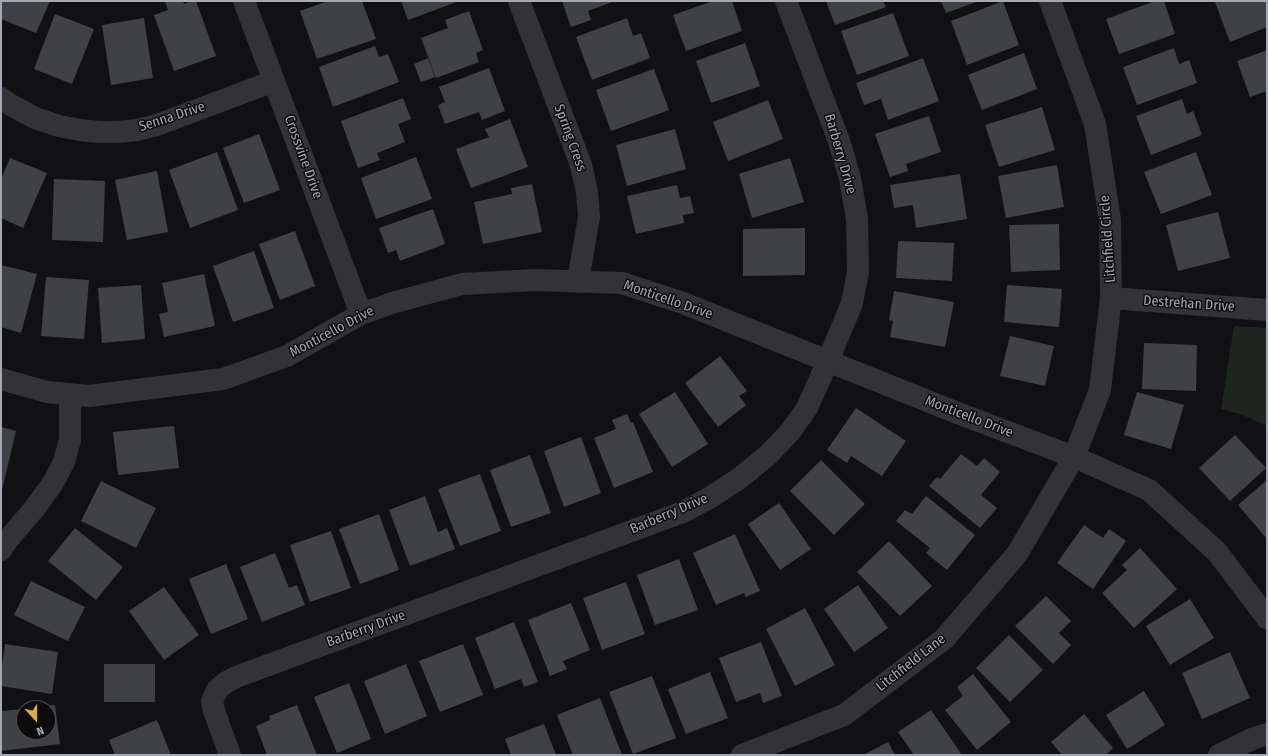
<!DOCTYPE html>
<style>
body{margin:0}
#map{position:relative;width:1268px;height:756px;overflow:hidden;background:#111113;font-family:"Fira Sans Condensed",sans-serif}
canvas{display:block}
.frame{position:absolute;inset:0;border:2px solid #a4a8b2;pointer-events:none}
.north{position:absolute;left:16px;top:700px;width:40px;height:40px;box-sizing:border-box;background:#0c0c0d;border:1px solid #494a4f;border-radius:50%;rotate:159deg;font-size:11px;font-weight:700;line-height:16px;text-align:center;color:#a4a8b2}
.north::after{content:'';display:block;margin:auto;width:14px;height:18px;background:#dcad40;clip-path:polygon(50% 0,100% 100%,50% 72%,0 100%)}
</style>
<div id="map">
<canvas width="1268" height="756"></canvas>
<div class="frame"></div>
<div class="north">N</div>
</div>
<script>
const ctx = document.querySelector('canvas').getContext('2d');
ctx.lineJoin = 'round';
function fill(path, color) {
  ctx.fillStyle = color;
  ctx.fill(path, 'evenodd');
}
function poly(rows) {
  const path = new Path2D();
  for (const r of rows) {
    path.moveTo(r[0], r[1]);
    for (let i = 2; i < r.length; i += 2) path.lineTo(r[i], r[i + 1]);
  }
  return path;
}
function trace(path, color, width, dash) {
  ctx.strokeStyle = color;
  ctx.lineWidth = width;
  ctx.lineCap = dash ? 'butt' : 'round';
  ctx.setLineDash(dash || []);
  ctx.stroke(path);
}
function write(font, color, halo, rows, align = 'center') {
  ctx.font = font + ' "Fira Sans Condensed",sans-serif';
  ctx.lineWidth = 3;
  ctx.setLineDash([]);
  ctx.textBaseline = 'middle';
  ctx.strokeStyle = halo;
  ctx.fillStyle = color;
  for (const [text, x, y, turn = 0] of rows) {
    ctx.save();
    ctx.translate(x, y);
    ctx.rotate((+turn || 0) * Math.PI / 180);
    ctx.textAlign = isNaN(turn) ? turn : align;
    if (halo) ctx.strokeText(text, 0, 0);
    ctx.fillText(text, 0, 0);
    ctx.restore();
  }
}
fill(poly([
 [1234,326,1267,328,1267,426,1240,414,1221,409]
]), '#1e251f');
fill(poly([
 [1,1,50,1,36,33,1,19],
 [165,1,183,1,184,4,191,1,196,1,216,56,174,71,154,15,168,10],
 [328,1,362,1,376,39,317,59,300,11],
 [401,1,459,1,408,20],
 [562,1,615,1,588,11,591,20,571,27],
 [713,1,732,1,742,31,686,51,673,15],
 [826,1,883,1,886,7,835,25],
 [941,1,979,1,946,13],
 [1003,1,1019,45,967,65,951,21],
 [1155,1,1164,1,1175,34,1119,54,1106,19],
 [1218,1,1267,1,1267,27,1230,42,1215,2],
 [469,11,483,50,476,53,479,62,436,78,421,38,448,28,445,20],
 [893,13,909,56,857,75,841,31],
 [55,14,94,29,72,84,34,69],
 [144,18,153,78,111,85,102,25],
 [627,18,633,36,641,33,650,58,592,80,576,37],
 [745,43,760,86,711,103,696,61],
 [375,46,379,57,388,54,399,82,333,107,319,67],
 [1174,48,1179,64,1189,60,1197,83,1137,105,1123,67],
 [1267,50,1267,91,1250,97,1237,61],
 [1024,53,1037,89,982,110,968,75],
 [428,58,435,77,421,82,414,64],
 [923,58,939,101,888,120,881,99,864,105,856,83],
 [489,68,505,111,482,120,479,112,445,124,438,105,445,102,439,87],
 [654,69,669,110,611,131,596,90],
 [403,98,411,119,398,124,405,142,377,153,380,160,358,168,341,121],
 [1182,99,1187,114,1193,111,1202,135,1151,155,1136,116],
 [768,100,783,139,728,161,713,122],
 [1042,107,1055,150,999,167,985,125],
 [929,116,941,152,906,164,908,171,890,177,875,134],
 [510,119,528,167,471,188,456,149,489,137,485,129],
 [675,129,686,169,627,186,616,145],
 [259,134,280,190,244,203,223,148],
 [217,152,238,210,190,228,169,170],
 [1196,152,1212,195,1161,214,1144,172],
 [416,157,432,199,376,219,361,178],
 [10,158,47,173,23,228,1,218,1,179],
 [790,158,804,202,752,218,739,174],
 [1057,165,1064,207,1006,218,998,176],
 [157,171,168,232,127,240,115,180],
 [960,174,967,219,916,228,913,205,894,208,890,185],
 [54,179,105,181,103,242,52,240],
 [532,184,542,232,483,244,474,202,512,194,511,188],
 [677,185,680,198,690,196,694,213,683,215,684,223,636,234,627,196],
 [433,209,445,244,400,261,396,250,388,253,379,228],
 [1218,212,1230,258,1178,271,1166,225],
 [1059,224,1060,270,1011,272,1009,225],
 [805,228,805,275,743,276,743,229],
 [295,231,315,286,280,300,259,244],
 [898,241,954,243,952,281,896,278],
 [254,251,274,308,233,322,213,266],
 [1,265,37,274,21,333,1,327],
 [204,274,215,326,164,337,159,314,168,312,162,283],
 [46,277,89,280,84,339,41,336],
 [141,285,145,339,102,343,98,288],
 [1007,285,1062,289,1059,327,1004,322],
 [894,291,954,302,945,347,890,337,893,321,889,320],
 [1010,336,1054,346,1045,386,1000,376],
 [1144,343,1197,345,1196,391,1142,389],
 [720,356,747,391,739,396,746,405,718,427,685,383],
 [675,392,708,444,672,467,639,414],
 [1137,392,1184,405,1171,449,1124,435],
 [856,408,906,441,882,476,851,456,847,463,827,450],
 [627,414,631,423,616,429,612,420],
 [633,422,653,472,614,488,594,438],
 [174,426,179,468,118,475,113,432],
 [1,427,16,431,2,490,1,490],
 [1235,435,1266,468,1230,501,1199,468],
 [581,437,601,493,564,507,544,451],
 [961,454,977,466,984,458,1000,472,981,495,997,508,980,528,929,486,937,477,940,479],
 [530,455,551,513,511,527,490,470],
 [821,460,865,504,834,535,790,491],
 [480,474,501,531,460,546,438,489],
 [1267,480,1267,539,1238,505],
 [101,481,156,508,136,548,81,521],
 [425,496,438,532,447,528,455,549,410,566,389,510],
 [926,496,975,535,947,570,926,553,930,548,896,521,905,510,912,514],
 [779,503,811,549,780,570,748,524],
 [379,514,399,570,360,584,339,529],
 [1084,525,1103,538,1109,529,1126,541,1093,589,1057,563],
 [75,528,123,567,96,600,48,561],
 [331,531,351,588,310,602,290,545],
 [735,534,760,591,746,597,744,593,716,605,693,553],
 [889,541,932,586,900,616,857,572],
 [1140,548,1177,589,1134,628,1102,593,1127,570,1122,565],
 [275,553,289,588,297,585,305,605,262,622,240,567],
 [679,559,698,610,655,625,637,575],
 [226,564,248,619,211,634,189,579],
 [31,581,85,607,68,641,14,615],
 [626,582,645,634,602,650,583,598],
 [858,585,888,628,854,652,824,609],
 [164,587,199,635,164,660,129,611],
 [1046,596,1071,621,1059,633,1071,645,1053,664,1015,626],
 [1190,599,1214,638,1170,665,1146,626],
 [571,603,590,650,563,661,567,669,550,676,528,620],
 [805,608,835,665,795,686,766,629],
 [514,622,538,682,524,687,521,679,495,689,475,638],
 [1009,635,1043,670,1010,702,976,668],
 [761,642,782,696,763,703,760,693,736,702,719,658],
 [5,644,58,652,52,694,1,686,1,672],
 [463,644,483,695,440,712,419,661],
 [1230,652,1250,698,1202,719,1182,673],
 [104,664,155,664,155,702,104,702],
 [406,664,427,716,385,734,364,681],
 [710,672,728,718,686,734,668,689],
 [973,674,1011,722,977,750,945,710,963,696,957,687],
 [652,676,676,738,633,754,609,692],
 [349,683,371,739,337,753,314,697],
 [1144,691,1165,725,1127,749,1106,715],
 [600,698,622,755,573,755,557,715],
 [55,705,60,744,1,751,1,711,24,709,24,732,48,732,48,708,36,707],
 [297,705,317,755,267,755,256,726,270,720,269,716],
 [931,710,962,755,914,755,898,732],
 [1084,714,1113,748,1106,755,1062,755,1051,742],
 [157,720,171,755,115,755,109,740],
 [544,724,556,755,511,755,505,739],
 [888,742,895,755,863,755]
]), '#404145');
trace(poly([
 [244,1,361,314],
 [519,1,581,165,587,192,589,217,578,281],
 [1,98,11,105,35,118,59,126,80,130,99,132,118,132,137,130,157,125,274,81],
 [1111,298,1267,310],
 [1,379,47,392,89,396,223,379,287,356,361,314,392,303,462,284,536,280,622,283,683,303,955,412,1074,457,1149,490,1217,552,1267,618],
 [1,550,6,542,34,509,53,483,64,462,70,440,70,394],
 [230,755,214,711,212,701,217,690,225,683,236,677,683,512,711,497,740,478,768,455,790,432,807,408,828,361,852,303,858,272,857,219,850,178,839,141,786,1],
 [742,755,844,715,944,639,1017,554,1074,457,1100,390,1111,298,1110,220,1095,124,1050,1],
 [1219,755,1252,739,1267,734]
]), '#333337', 22);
write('14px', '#a4a8b2', '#0c0c0d', [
 ["Senna Drive",172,117,-18],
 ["Spring Cress",570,138,70],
 ["Barberry Drive",840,154,74],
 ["Crossvine Drive",303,157,70],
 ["Litchfield Circle",1108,239,-94],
 ["Monticello Drive",668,300,19],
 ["Destrehan Drive",1189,304,4],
 ["Monticello Drive",332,332,-28],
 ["Monticello Drive",969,417,21],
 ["Barberry Drive",669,514,-23],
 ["Barberry Drive",366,629,-20],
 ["Litchfield Lane",911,663,-38]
]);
</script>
